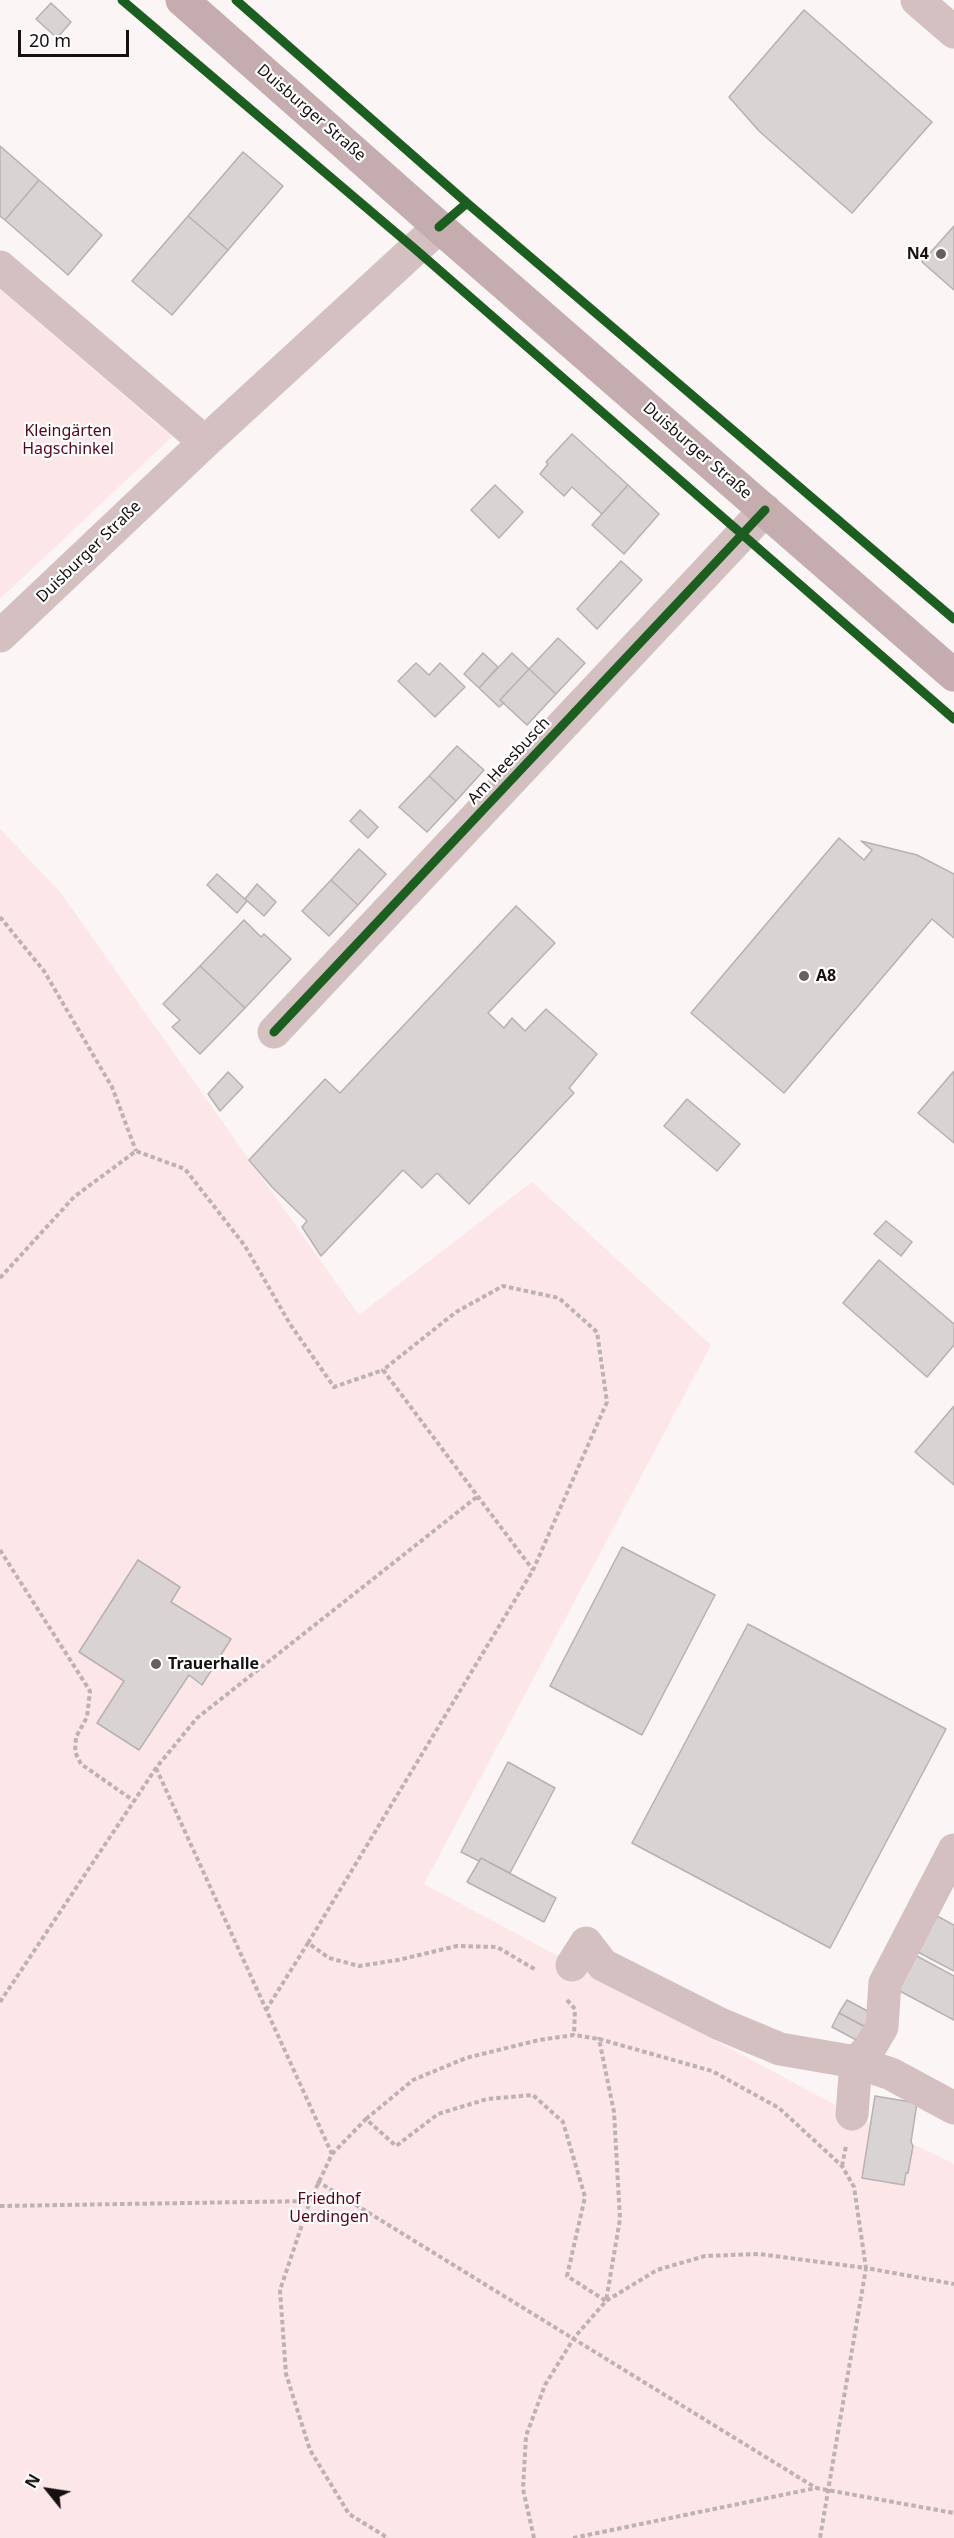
<!DOCTYPE html>
<meta charset="utf-8">
<style>
body{margin:0}
#map{position:relative;width:954px;height:2538px;overflow:hidden;background:#fbf5f5;font-family:"Noto Sans",sans-serif}
canvas{display:block}
.north{position:absolute;left:18px;top:2460px;width:60px;height:60px;-webkit-text-stroke:4px #fff;paint-order:stroke;rotate:300deg;font-size:16px;font-weight:700;line-height:24px;text-align:center;color:#171011}
.north::after{content:'';display:block;margin:auto;width:21px;height:27px;background:#171011;clip-path:polygon(50% 0,100% 100%,50% 72%,0 100%)}
.scale{position:absolute;left:18px;top:30px;width:111px;height:27px;box-sizing:border-box;border:3px solid #171011;border-top:0;padding-left:8px;font-size:18px;line-height:21px;white-space:nowrap;color:#171011;-webkit-text-stroke:4px #fff;paint-order:stroke}
</style>
<div id="map">
<canvas width="954" height="2538"></canvas>
<div class="north">N</div>
<div class="scale">20 m</div>
</div>
<script>
const ctx = document.querySelector('canvas').getContext('2d');
ctx.lineJoin = 'round';
function fill(path, color) {
  ctx.fillStyle = color;
  ctx.fill(path, 'evenodd');
}
function poly(rows) {
  const path = new Path2D();
  for (const r of rows) {
    path.moveTo(r[0], r[1]);
    for (let i = 2; i < r.length; i += 2) path.lineTo(r[i], r[i + 1]);
  }
  return path;
}
function trace(path, color, width, dash) {
  ctx.strokeStyle = color;
  ctx.lineWidth = width;
  ctx.lineCap = dash ? 'butt' : 'round';
  ctx.setLineDash(dash || []);
  ctx.stroke(path);
}
function write(font, color, halo, rows, align = 'center') {
  ctx.font = font + ' "Noto Sans",sans-serif';
  ctx.lineWidth = 4.5;
  ctx.setLineDash([]);
  ctx.textBaseline = 'middle';
  ctx.strokeStyle = halo;
  ctx.fillStyle = color;
  for (const [text, x, y, turn = 0] of rows) {
    ctx.save();
    ctx.translate(x, y);
    ctx.rotate((+turn || 0) * Math.PI / 180);
    ctx.textAlign = isNaN(turn) ? turn : align;
    if (halo) ctx.strokeText(text, 0, 0);
    ctx.fillText(text, 0, 0);
    ctx.restore();
  }
}
fill(poly([
 [0,289,172,437,0,599],
 [0,829,60,892,359,1315,532,1182,711,1345,424,1884,852,2114,954,2164,954,2538,0,2538]
]), '#fde6e7');
const building = poly([
 [51,3,71,22,57,38,36,19,51,3],
 [804,10,932,122,852,213,759,131,729,97,804,10],
 [0,146,39,180,5,220,0,216,0,146],
 [243,152,283,186,228,250,188,216,243,152],
 [39,180,102,235,68,275,5,220,39,180],
 [188,216,228,250,172,315,132,281,188,216],
 [954,226,954,290,922,262,954,226],
 [572,434,628,485,602,514,572,487,564,496,540,474,548,464,546,462,572,434],
 [495,485,523,512,499,538,471,510,495,485],
 [628,485,659,514,624,554,592,525,628,485],
 [621,561,642,580,597,629,577,609,621,561],
 [558,638,585,663,556,694,529,669,558,638],
 [483,653,498,667,479,688,464,674,483,653],
 [512,653,529,669,500,700,504,703,499,707,479,688,512,653],
 [416,663,429,675,440,663,465,687,435,717,398,681,416,663],
 [529,669,556,694,527,725,500,700,529,669],
 [457,746,484,770,456,801,429,776,457,746],
 [429,776,456,801,427,832,399,807,429,776],
 [360,810,378,827,368,838,350,821,360,810],
 [839,838,864,860,872,850,861,841,917,855,954,874,954,938,932,919,784,1093,691,1013,839,838],
 [359,849,386,874,358,905,331,880,359,849],
 [217,874,247,901,237,913,207,885,217,874],
 [331,880,358,905,329,936,302,911,331,880],
 [257,884,276,902,264,916,245,899,257,884],
 [516,906,555,943,488,1013,504,1028,512,1018,525,1031,546,1009,597,1054,569,1088,574,1093,469,1204,437,1173,422,1188,403,1170,321,1256,302,1227,307,1221,272,1187,249,1160,325,1079,340,1093,516,906],
 [244,920,261,937,264,934,291,959,245,1008,200,966,244,920],
 [200,966,245,1008,200,1054,172,1027,180,1020,163,1004,200,966],
 [954,1071,954,1143,918,1113,954,1071],
 [228,1072,243,1087,220,1111,208,1094,228,1072],
 [687,1099,740,1144,717,1171,664,1126,687,1099],
 [886,1221,912,1242,901,1256,874,1234,886,1221],
 [879,1260,954,1324,954,1345,927,1377,843,1303,879,1260],
 [954,1406,954,1485,915,1452,954,1406],
 [622,1547,715,1595,642,1735,550,1686,622,1547],
 [138,1560,180,1587,171,1602,231,1639,202,1685,189,1675,139,1750,97,1723,124,1681,79,1652,138,1560],
 [748,1624,946,1729,830,1948,632,1843,748,1624],
 [508,1762,555,1788,510,1873,481,1858,479,1861,461,1852,508,1762],
 [481,1858,556,1898,544,1922,467,1882,481,1858],
 [935,1915,954,1925,954,1971,916,1951,935,1915],
 [915,1955,954,1976,954,2020,896,1989,915,1955],
 [847,2000,873,2014,865,2027,839,2013,847,2000],
 [839,2013,868,2028,860,2042,832,2027,839,2013],
 [875,2096,917,2103,911,2142,913,2146,908,2173,906,2173,904,2185,862,2178,875,2096]
]);
fill(building, '#dad3d4');
trace(building, '#b7b1b1', 1.5);
trace(poly([
 [0,917,44,971,112,1087,136,1151],
 [0,1278,74,1197,136,1151,185,1169,245,1246,290,1324,334,1387,383,1370],
 [0,1550,90,1691,87,1717,76,1737,75,1752,81,1764,134,1801],
 [156,1768,332,2154,310,2201,280,2290,286,2374,310,2450,349,2514,388,2538],
 [308,1943,533,1570,607,1402,597,1332,559,1298,503,1286,456,1312,383,1370,533,1570],
 [567,2000,575,2009,574,2035],
 [0,2002,156,1768,197,1718,478,1496],
 [266,2010,308,1943,329,1958,359,1966,398,1960,457,1946,497,1947,536,1970],
 [366,2119,413,2080,466,2058,539,2040,574,2035,599,2039],
 [332,2154,366,2119,396,2146,438,2114,487,2099,533,2095,563,2122,585,2197,567,2276,606,2301,620,2219,614,2112,599,2039,712,2071,779,2108,842,2166,854,2187,866,2268,954,2284],
 [842,2166,846,2146],
 [317,2181,816,2488],
 [0,2206,310,2201],
 [534,2538,523,2489,526,2436,545,2385,574,2338,606,2301,657,2270,705,2256,759,2254,866,2268,820,2538],
 [573,2538,816,2488,954,2513]
]), '#beb1b2', 4, [4.5, 3]);
trace(poly([
 [917,0,954,32],
 [0,267,205,442],
 [0,636,205,442,439,227],
 [274,1032,765,510],
 [572,1965,586,1943,603,1965,720,2024,780,2049,856,2062,891,2074,954,2108],
 [852,2114,856,2062,869,2049,882,2027,885,1983,954,1850]
]), '#d4bfc1', 33);
trace(poly([
 [182,0,439,227,954,675]
]), '#c5acae', 33);
trace(poly([
 [122,0,415,249,954,719],
 [236,0,467,203,439,227],
 [467,203,954,619],
 [274,1032,765,510]
]), '#1b5e20', 9);
for (const [x, y, r, color] of [
 [941,254,6,"#676061"],
 [804,976,6,"#676061"],
 [156,1664,6,"#676061"]
]) {
  const dot = new Path2D();
  dot.arc(x, y, r, 0, 2 * Math.PI);
  ctx.fillStyle = color;
  ctx.fill(dot);
  trace(dot, '#fff', 2);
}
write('16px', '#171011', '#fff', [
 ["Duisburger Straße",311,113,41],
 ["Duisburger Straße",697,451,41],
 ["Duisburger Straße",89,552,-44],
 ["Am Heesbusch",509,761,-47]
]);
write('bold 16px', '#171011', '#fff', [
 ["N4",929,254,"right"],
 ["A8",816,976],
 ["Trauerhalle",168,1664]
], 'left');
write('16px', '#550419', '#fff', [
 ["Kleingärten",68,431],
 ["Hagschinkel",68,449],
 ["Friedhof",329,2199],
 ["Uerdingen",329,2217]
]);
</script>
